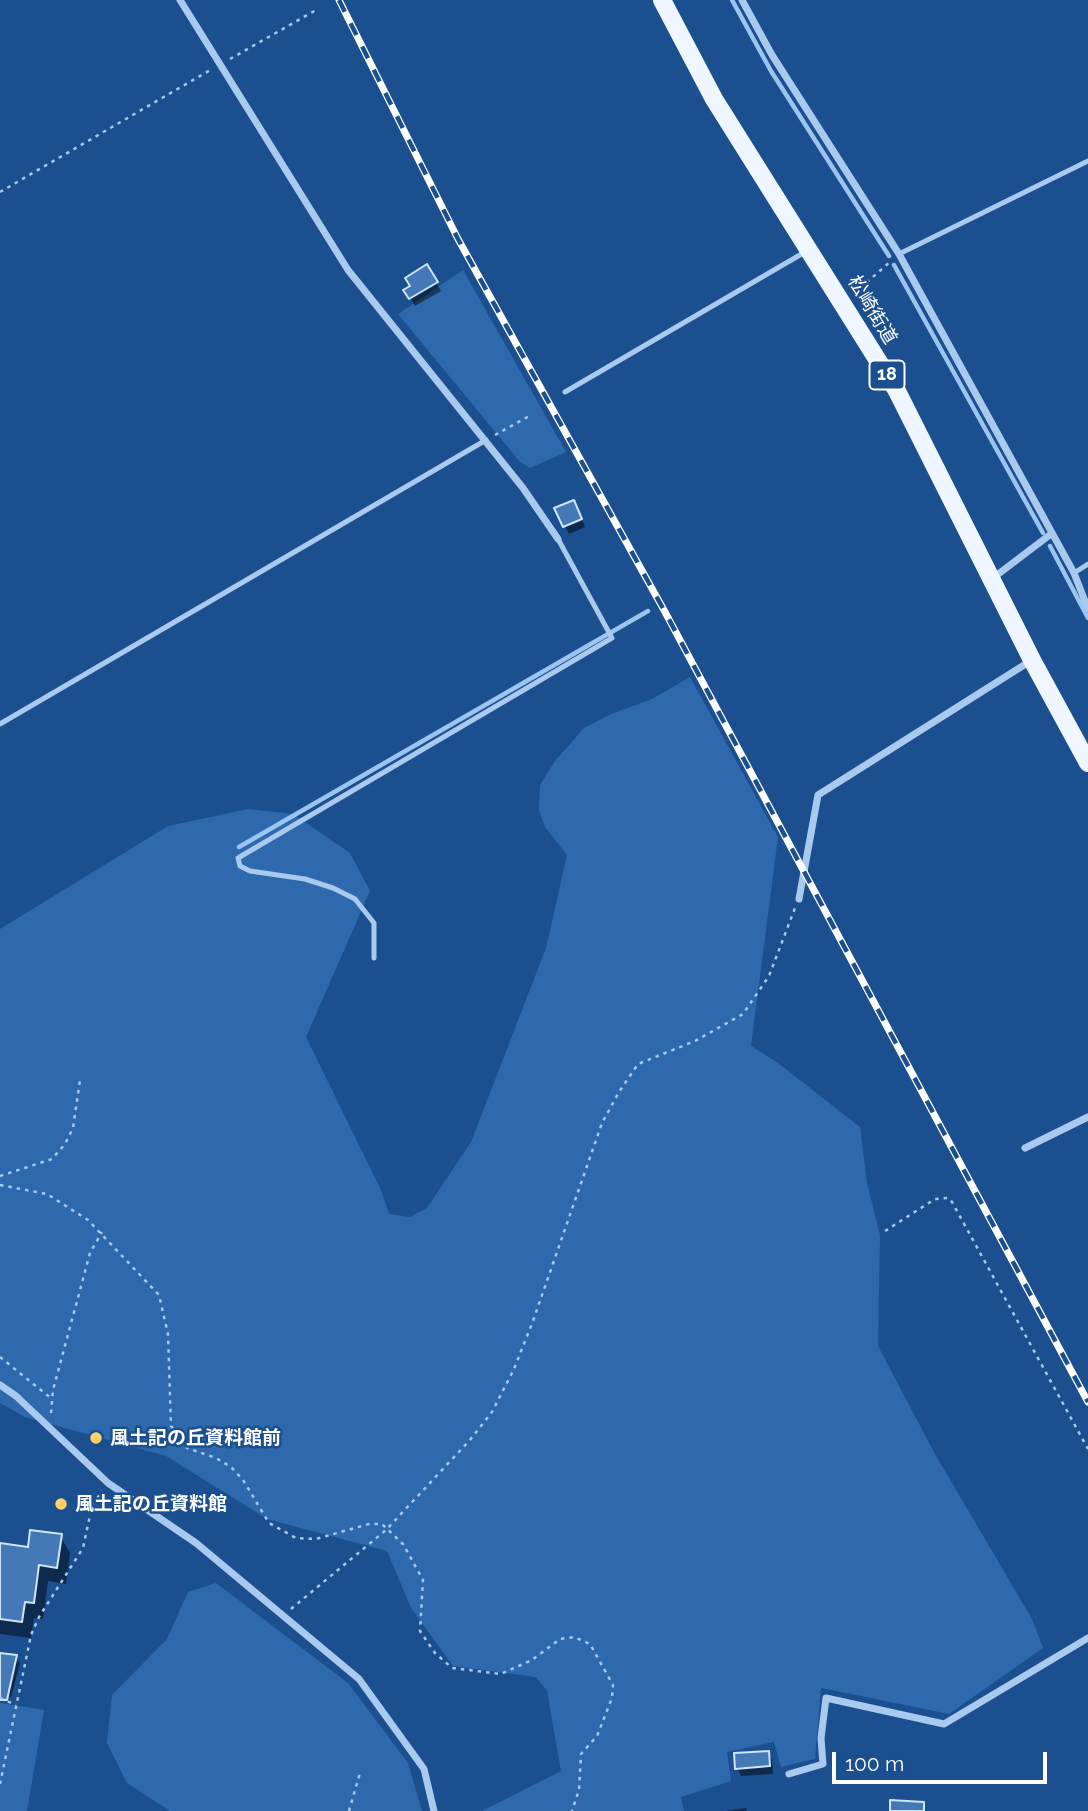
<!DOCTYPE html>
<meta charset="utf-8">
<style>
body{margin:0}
#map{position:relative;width:1088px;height:1811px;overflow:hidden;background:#1b4f8f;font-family:Raleway,sans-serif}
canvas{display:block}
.scale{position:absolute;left:832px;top:1752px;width:215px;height:32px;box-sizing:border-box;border:4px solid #fff;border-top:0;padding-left:9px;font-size:21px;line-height:24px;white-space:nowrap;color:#fff;-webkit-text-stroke:5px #1b4f8f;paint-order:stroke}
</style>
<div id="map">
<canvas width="1088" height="1811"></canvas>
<div class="scale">100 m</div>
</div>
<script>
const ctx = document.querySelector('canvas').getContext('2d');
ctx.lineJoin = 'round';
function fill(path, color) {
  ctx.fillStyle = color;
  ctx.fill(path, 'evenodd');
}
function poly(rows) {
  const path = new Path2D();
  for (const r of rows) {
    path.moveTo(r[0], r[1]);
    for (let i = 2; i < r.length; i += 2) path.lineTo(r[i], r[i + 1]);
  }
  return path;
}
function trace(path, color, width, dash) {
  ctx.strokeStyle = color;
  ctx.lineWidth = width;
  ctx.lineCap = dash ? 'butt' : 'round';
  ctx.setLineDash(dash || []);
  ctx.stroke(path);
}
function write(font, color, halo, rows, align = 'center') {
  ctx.font = font + ' Raleway,"Noto Sans JP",sans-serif';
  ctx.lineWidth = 5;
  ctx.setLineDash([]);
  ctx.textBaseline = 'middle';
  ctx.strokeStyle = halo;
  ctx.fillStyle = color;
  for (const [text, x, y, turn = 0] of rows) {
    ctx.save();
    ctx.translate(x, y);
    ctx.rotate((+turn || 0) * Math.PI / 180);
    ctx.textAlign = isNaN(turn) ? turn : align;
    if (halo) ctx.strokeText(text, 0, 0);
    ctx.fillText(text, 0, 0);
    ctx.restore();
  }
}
fill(poly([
 [463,270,566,452,530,468,520,462,398,314],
 [690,677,778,837,751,1046,778,1063,860,1127,867,1183,880,1235,878,1346,935,1454,1032,1619,1043,1648,949,1714,821,1688,815,1759,781,1767,774,1742,727,1752,731,1781,681,1797,684,1811,482,1811,561,1771,547,1691,536,1677,453,1666,411,1608,387,1551,267,1519,166,1456,25,1417,0,1403,0,929,168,826,248,809,293,814,350,853,370,891,306,1037,381,1190,389,1214,410,1217,427,1208,471,1142,546,948,567,855,545,827,539,810,540,785,555,761,584,728,611,714,652,699],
 [216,1583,348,1683,408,1763,422,1811,170,1811,127,1783,107,1743,112,1695,167,1639,188,1592],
 [0,1703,44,1710,27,1811,0,1811]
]), '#2e69ad');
fill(poly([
 [427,267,441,291,415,306,406,290],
 [556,509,578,510,585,527,569,534],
 [60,1536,70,1553,66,1584,48,1581,43,1619,34,1618,31,1638,0,1634,0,1545,29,1549],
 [0,1654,16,1657,20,1663,11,1697,0,1696],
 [768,1752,772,1760,773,1774,741,1776,737,1768],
 [746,1808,747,1811,725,1811]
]), '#0007');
trace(poly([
 [732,0,771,71,889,256],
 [894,265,1043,533],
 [1050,546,1088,618],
 [239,847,648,611]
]), '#9cc4f0', 4.5);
const building = poly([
 [427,264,438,282,409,299,403,290,410,286,405,278,427,264],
 [574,500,582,519,563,527,554,508,574,500],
 [30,1530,62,1534,57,1568,39,1565,34,1603,25,1602,22,1622,0,1619,0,1543,28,1547,30,1530],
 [0,1653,17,1655,7,1700,0,1700,0,1653],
 [769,1751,770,1766,735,1769,734,1753,769,1751],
 [890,1800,924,1802,924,1811,890,1811,890,1800]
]);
fill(building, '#4478b7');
trace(building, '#cfe3fa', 2);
trace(poly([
 [230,59,316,10],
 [0,192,212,69],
 [870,316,866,283,891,261],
 [495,435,531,415],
 [0,1176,52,1159,65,1144,73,1128,80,1080],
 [0,1185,47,1194,88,1220,159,1295,168,1334,171,1426,187,1448,216,1458,231,1467,243,1480,269,1523,296,1538,316,1539,369,1524,382,1524,403,1544,423,1580,420,1631,435,1653,452,1668,501,1674,532,1660,560,1639,574,1637,590,1644,613,1685,612,1698,597,1736,581,1754,579,1790,572,1811],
 [885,1231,935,1199,948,1198,952,1202,1088,1449],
 [0,1357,52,1399],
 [51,1413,53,1390,90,1253,102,1232],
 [291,1609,386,1530,470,1440,492,1412,514,1369,533,1321,602,1123,619,1092,638,1064,695,1041,743,1014,769,976,795,908],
 [0,1698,16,1705],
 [0,1784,31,1635,39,1617,83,1548,92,1506,102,1491],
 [349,1811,360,1773]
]), '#a9c9ee', 2.5, [3.5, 5]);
trace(poly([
 [899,254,1088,161],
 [565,392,805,252],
 [1074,573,1088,564],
 [0,724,486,440],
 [374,958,374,923,355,899,333,888,305,879,250,871,240,866,238,858,612,638,558,539]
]), '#a9c9ee', 5);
trace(poly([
 [180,0,348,270,523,488,558,539],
 [742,0,772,55,899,254,1074,573,1088,609],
 [993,578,1051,534],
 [799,899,818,795,1032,660],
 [1025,1148,1088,1117],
 [0,1385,16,1396,108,1483,196,1543,359,1679,424,1769,434,1811],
 [789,1774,823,1764,821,1738,826,1698,944,1724,1088,1638]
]), '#a9c9ee', 7);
trace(poly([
 [662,0,714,99,897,391,1032,660,1088,763]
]), '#f0f6ff', 18);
const rail = poly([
 [339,0,458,239,665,612,1088,1402]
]);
trace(rail, '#fff', 7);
trace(rail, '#1b4f8f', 4.5, [13]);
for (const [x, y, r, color] of [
 [96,1438,7,"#ffd166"],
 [61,1504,7,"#ffd166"]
]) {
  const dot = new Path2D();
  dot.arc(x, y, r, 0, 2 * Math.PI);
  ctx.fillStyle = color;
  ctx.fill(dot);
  trace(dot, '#1b4f8f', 2.5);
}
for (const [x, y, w] of [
 [887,375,35]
]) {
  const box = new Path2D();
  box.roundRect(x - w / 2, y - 14.5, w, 29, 5);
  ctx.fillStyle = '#1b4f8f';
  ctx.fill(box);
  trace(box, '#fff', 2);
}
write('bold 18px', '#fff', null, [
 ["18",887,375]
]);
write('19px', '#fff', '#1b4f8f', [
 ["松崎街道",872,310,59]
]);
write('bold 19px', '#fff', '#1b4f8f', [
 ["風土記の丘資料館前",110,1438],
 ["風土記の丘資料館",75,1504]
], 'left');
</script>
